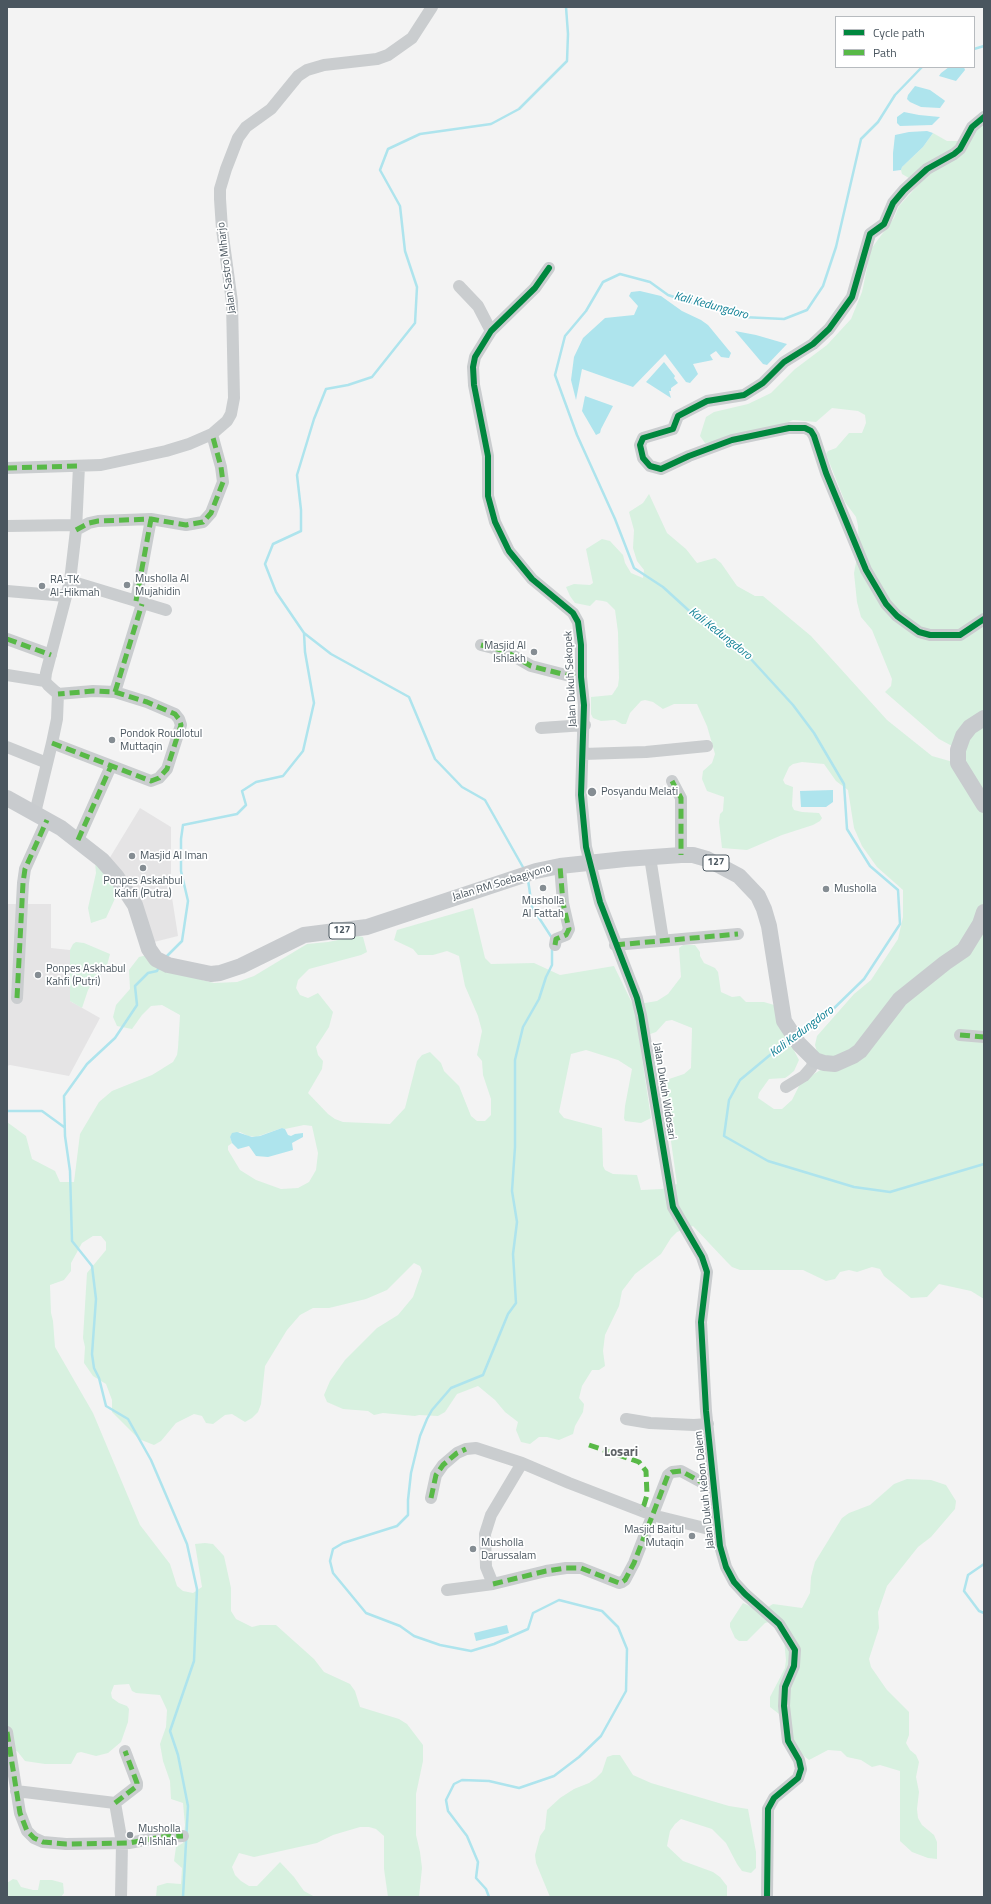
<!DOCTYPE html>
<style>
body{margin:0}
#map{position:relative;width:991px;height:1904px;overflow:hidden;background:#f3f3f3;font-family:"Titillium Web",sans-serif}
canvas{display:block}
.frame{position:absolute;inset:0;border:8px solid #4a565f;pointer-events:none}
.legend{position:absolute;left:835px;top:16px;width:140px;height:52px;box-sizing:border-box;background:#fff;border:1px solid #b7bbbf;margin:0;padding:5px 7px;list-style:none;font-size:12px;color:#4a565f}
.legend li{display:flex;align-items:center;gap:8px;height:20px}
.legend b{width:20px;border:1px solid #b7bbbf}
</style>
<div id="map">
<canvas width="991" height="1904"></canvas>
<div class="frame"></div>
<ul class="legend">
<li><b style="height:5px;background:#00873e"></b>Cycle path</li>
<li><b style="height:5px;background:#58b947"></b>Path</li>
</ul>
</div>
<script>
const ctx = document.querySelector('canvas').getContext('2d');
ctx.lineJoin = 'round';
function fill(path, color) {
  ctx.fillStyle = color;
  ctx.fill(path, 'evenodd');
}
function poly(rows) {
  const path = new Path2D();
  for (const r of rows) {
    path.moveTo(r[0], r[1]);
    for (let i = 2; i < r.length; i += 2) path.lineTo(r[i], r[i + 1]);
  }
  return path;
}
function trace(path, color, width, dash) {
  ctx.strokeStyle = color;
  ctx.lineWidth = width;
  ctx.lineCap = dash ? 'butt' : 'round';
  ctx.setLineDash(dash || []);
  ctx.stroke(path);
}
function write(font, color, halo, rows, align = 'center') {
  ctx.font = font + ' "Titillium Web",sans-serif';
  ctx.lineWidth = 3.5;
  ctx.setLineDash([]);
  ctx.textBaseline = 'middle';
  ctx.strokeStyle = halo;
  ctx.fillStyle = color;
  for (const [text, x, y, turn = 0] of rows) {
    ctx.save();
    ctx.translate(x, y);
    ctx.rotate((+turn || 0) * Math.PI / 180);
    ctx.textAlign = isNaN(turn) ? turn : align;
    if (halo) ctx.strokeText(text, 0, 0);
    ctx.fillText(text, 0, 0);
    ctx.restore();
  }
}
fill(poly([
 [140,808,171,827,171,891,178,936,154,942,109,859],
 [7,904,51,904,51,948,70,950,70,1001,100,1018,69,1076,10,1065,7,1066]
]), '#e5e4e5');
fill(poly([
 [984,124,984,1299,971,1291,939,1284,927,1297,911,1298,884,1276,880,1269,872,1267,857,1272,849,1270,840,1272,835,1279,826,1281,803,1270,740,1270,732,1267,726,1261,693,1226,677,1232,671,1238,661,1254,635,1274,622,1291,619,1306,605,1335,603,1351,605,1366,599,1370,592,1370,582,1386,579,1398,584,1404,583,1412,575,1426,573,1434,559,1440,547,1437,539,1437,530,1444,521,1442,516,1430,518,1422,505,1412,495,1400,478,1386,457,1394,445,1412,438,1416,419,1415,415,1416,383,1413,374,1415,368,1411,343,1409,327,1402,324,1395,330,1381,345,1360,377,1328,398,1315,413,1297,422,1271,420,1266,414,1263,387,1290,366,1299,329,1308,313,1308,300,1315,287,1330,265,1366,261,1404,258,1412,252,1418,245,1422,232,1414,225,1415,213,1424,206,1423,202,1416,194,1414,176,1423,161,1441,154,1445,139,1439,112,1412,112,1400,106,1384,93,1376,84,1363,85,1347,83,1338,87,1273,106,1250,106,1242,101,1236,93,1236,82,1243,71,1263,71,1271,64,1280,50,1285,51,1313,53,1321,55,1347,93,1413,140,1525,170,1564,177,1586,183,1591,193,1593,202,1587,195,1544,205,1543,213,1544,224,1556,231,1588,231,1611,236,1619,252,1627,260,1625,276,1625,314,1659,324,1672,350,1684,355,1691,360,1707,399,1719,407,1724,423,1745,423,1761,416,1794,416,1835,420,1852,422,1868,419,1897,388,1897,384,1869,384,1836,376,1829,369,1827,360,1827,333,1835,317,1843,254,1857,239,1853,232,1867,235,1875,241,1881,249,1886,257,1886,280,1862,294,1877,304,1891,315,1897,156,1897,157,1886,167,1883,181,1884,182,1868,174,1861,176,1847,183,1843,185,1825,183,1803,171,1799,170,1781,163,1761,160,1744,166,1727,167,1710,160,1695,136,1693,132,1691,129,1684,114,1685,111,1693,112,1698,119,1703,127,1706,129,1709,128,1722,121,1742,108,1753,96,1756,81,1752,77,1753,71,1764,45,1764,25,1761,17,1751,7,1754,7,1122,26,1136,32,1159,55,1171,60,1182,74,1182,80,1134,99,1102,112,1091,152,1075,173,1062,177,1055,178,1048,180,1015,162,1005,151,1006,142,1015,132,1029,117,1026,113,1017,116,1005,130,989,129,970,139,957,147,955,202,980,214,983,237,982,254,976,307,944,328,942,358,936,363,937,367,952,361,955,309,969,298,980,296,988,300,995,308,998,318,993,333,1012,329,1027,316,1047,318,1055,323,1061,322,1069,308,1093,328,1114,335,1119,343,1122,390,1124,405,1108,417,1061,422,1055,430,1052,441,1063,444,1071,459,1086,471,1116,477,1121,485,1121,491,1115,491,1099,483,1075,482,1061,477,1055,482,1031,478,1016,465,986,459,956,447,951,433,955,418,955,413,949,394,940,397,930,473,908,485,958,491,964,534,963,560,975,614,966,633,1005,657,1001,668,994,681,977,679,948,683,945,695,945,700,952,700,956,704,963,715,968,718,972,721,992,732,997,740,996,746,1002,764,1002,774,1005,786,1035,799,1060,794,1071,788,1076,785,1078,769,1079,759,1093,758,1098,774,1109,782,1109,792,1100,801,1082,822,1069,815,1045,817,1036,854,994,871,980,898,939,903,917,903,890,877,867,862,846,854,828,848,790,836,781,824,764,802,762,793,764,789,767,783,780,785,784,793,787,792,806,794,810,802,812,819,813,822,818,820,821,813,825,782,835,747,850,722,848,719,822,720,814,723,811,724,797,707,791,702,779,703,771,712,763,715,754,707,726,697,704,674,704,663,709,653,702,645,700,641,701,630,713,626,724,622,724,615,720,601,721,593,718,591,714,591,697,612,695,618,686,619,678,618,632,615,610,607,602,603,601,596,600,590,606,575,603,570,596,566,587,574,584,590,585,593,583,586,549,602,539,610,541,623,555,625,563,631,573,643,578,644,570,637,561,633,548,634,530,629,512,643,503,649,494,667,533,686,549,697,563,715,558,721,563,737,586,755,596,763,596,811,636,887,720,932,756,953,762,952,746,939,739,885,692,891,686,892,679,872,630,861,617,857,602,854,573,859,547,858,526,856,517,845,502,826,454,828,451,836,448,849,433,862,433,866,423,865,415,858,411,832,408,816,422,793,420,774,428,725,441,705,443,700,436,706,417,714,412,748,404,771,393,795,369,827,345,851,319,862,292,871,249,894,218,899,206,919,184,902,174,901,170,902,167,923,147,933,133,947,141,960,141,972,134],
 [672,1020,692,1028,691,1068,684,1074,666,1080,663,1084,677,1184,662,1189,641,1190,637,1175,613,1174,605,1170,603,1166,602,1128,564,1118,559,1112,571,1054,586,1050,618,1060,632,1069,625,1106,624,1118,625,1121,641,1123,651,1118,639,1038,656,1032,666,1021],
 [304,1125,312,1126,318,1153,316,1170,309,1182,298,1188,281,1189,256,1180,240,1170,228,1150,228,1146,232,1143,230,1137,240,1132,248,1136,256,1137,282,1128,285,1129],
 [102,854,118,892,106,918,91,923,88,908,96,873,95,862],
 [76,942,84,943,110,954,106,969,93,982,88,990,82,1008,70,1001,70,950,73,944],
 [907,1479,931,1480,946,1485,956,1501,955,1509,931,1537,918,1547,887,1586,878,1612,879,1628,869,1659,871,1667,887,1690,909,1712,909,1735,906,1743,910,1750,916,1755,919,1762,916,1777,919,1792,917,1809,918,1818,922,1825,934,1835,937,1842,937,1859,928,1858,912,1852,900,1841,900,1771,880,1765,872,1767,861,1760,847,1757,841,1751,828,1750,809,1760,795,1749,788,1721,770,1707,770,1697,785,1668,786,1660,784,1640,781,1633,769,1622,765,1623,747,1641,739,1641,735,1638,730,1627,730,1623,743,1603,761,1611,773,1604,802,1608,810,1593,811,1577,815,1562,842,1518,849,1513,870,1505,894,1484],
 [613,1755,620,1755,633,1775,651,1783,729,1806,748,1809,756,1852,756,1868,751,1873,742,1871,737,1864,726,1843,712,1829,681,1819,675,1824,670,1831,667,1846,683,1861,713,1872,720,1877,727,1886,727,1897,550,1897,536,1863,535,1855,540,1836,545,1829,547,1810,560,1798,574,1789,589,1783,596,1778,602,1772,607,1757],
 [13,1879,17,1880,21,1887,33,1890,38,1890,40,1880,52,1880,63,1883,64,1893,61,1897,7,1897,7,1883]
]), '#d8f1e0');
fill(poly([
 [949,67,964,67,965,70,956,81,939,76,941,73],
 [915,86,930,90,944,100,945,101,940,108,921,107,910,102,907,99,908,95],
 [904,112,919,115,940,117,932,125,900,126,897,123,897,117],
 [909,132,927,131,933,133,923,147,902,167,901,170,893,171,893,153,895,135],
 [640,291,661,296,682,311,701,320,708,325,731,353,729,358,721,357,716,351,710,355,713,360,693,364,698,374,690,383,686,382,665,354,633,387,582,369,576,400,571,380,574,357,583,338,605,318,634,315,638,306,629,296,631,292],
 [735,331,756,335,787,344,767,365,763,364],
 [664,362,675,376,674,378,678,383,671,388,671,391,669,391,671,398,646,382],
 [585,396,613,406,601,429,600,433,596,435,582,411],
 [833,790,833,802,826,807,801,807,800,791],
 [282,1128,285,1129,288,1135,291,1136,295,1134,303,1133,303,1137,292,1143,293,1150,268,1157,256,1156,249,1146,238,1149,232,1143,230,1137,232,1133,237,1132,252,1137,260,1136],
 [507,1625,509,1633,476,1641,474,1633]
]), '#aee4ed');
trace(poly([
 [974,49,984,46],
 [524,869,485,800,462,787,435,759,409,697,331,654,304,633,276,592,265,564,273,544,301,531,301,510,297,475,314,419,326,389,348,385,372,377,415,323,417,287,405,251,400,206,380,170,388,149,420,134,491,124,519,109,567,61,568,34,566,7],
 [528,880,532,907,552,938],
 [165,958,182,941,188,901,181,871,181,839,183,825,237,814,246,805,242,791,256,782,283,776,303,751,314,703,305,652,304,633],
 [159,967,157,971,148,973,135,986,137,1005,115,1038,87,1064,64,1096,65,1136,70,1171,72,1241,92,1266,96,1299,92,1354,94,1368,99,1378,106,1406,128,1419,151,1460,187,1544,197,1589,194,1661,170,1731,178,1755,188,1806,183,1897],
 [799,1034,827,1015,864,979,900,924,898,890,870,866,847,829,844,784,814,733,793,705,749,657,708,628,663,587,634,568,615,519,577,435,555,375,565,336,586,311,603,282,620,274,650,282,668,295,708,308,742,317,784,319,807,310,823,286,836,247,861,139,878,122,895,95,922,67],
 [790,1040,776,1050,740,1080,729,1100,724,1136,768,1161,854,1187,890,1192,984,1164],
 [7,1111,42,1111,64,1127],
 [984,1564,968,1575,964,1591,979,1611,984,1613],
 [489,1897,486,1889,476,1878,478,1862,467,1836,448,1811,446,1800,454,1784,462,1780,489,1781,519,1788,554,1776,579,1757,601,1736,626,1691,627,1649,618,1627,602,1611,559,1600,533,1613,528,1629,494,1644,471,1651,440,1645,414,1636,400,1626,366,1613,333,1573,330,1561,333,1549,343,1543,397,1526,408,1515,408,1500,411,1473,420,1436,427,1419,432,1410,451,1388,483,1375,508,1314,516,1303,513,1254,517,1222,512,1191,515,1147,515,1060,523,1027,539,999,546,977,552,965,552,947]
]), '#aee4ed', 2.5);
trace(poly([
 [984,117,972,127,960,149,954,154,927,169,904,190,893,203,884,224,870,234,852,297,829,329,813,344,784,362,763,383,744,395,707,401,678,416,673,429,643,438,640,445,643,458,650,466,661,469,689,456,732,440,789,428,805,428,811,431,814,436,826,473,866,570,886,604,897,616,919,632,930,635,960,635,984,619],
 [549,268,535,288,491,331,475,357,473,367,474,385,488,456,488,496,495,522,509,551,532,579,573,613,578,622,581,645,581,677,584,705,581,795,586,847,600,902,637,998,641,1015,673,1207,702,1257,707,1272,701,1322,706,1411,720,1546,726,1567,734,1582,745,1594,779,1624,795,1650,794,1666,785,1687,784,1706,788,1741,799,1760,801,1769,798,1778,774,1798,768,1809,767,1897],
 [459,286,478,306,491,331],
 [7,468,101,465,166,451,189,444,212,434,227,421,231,414,234,398,232,302,222,229,220,199,220,189,226,169,238,138,246,127,271,109,298,76,307,70,324,65,377,59,388,55,412,38,432,7],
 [7,526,76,525],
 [76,530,89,523,98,521,151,519,186,525,203,522,211,513,223,482,221,467,212,434],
 [70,581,166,610],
 [7,591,66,596],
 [136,601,151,519],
 [7,639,51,655],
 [481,645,505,651,531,666,566,675,581,677],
 [7,675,45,681],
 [115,692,142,604],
 [541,728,585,725],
 [52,743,151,781,159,778,167,769,181,725,179,719,175,714,147,702,115,692,93,691,58,694],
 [7,747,47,763],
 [583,754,646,752,707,746],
 [672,781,681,798,681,855],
 [35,813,52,743,57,719,58,694,48,685,45,681,46,673,70,581,76,530,79,466],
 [78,840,111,766],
 [650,857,663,940],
 [555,945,556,939,566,935,569,929,563,903,560,866],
 [615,945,738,934],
 [17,998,23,883,25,869,47,820],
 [960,1035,984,1037],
 [786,1087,804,1076,811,1068,815,1060],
 [626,1419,650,1423,694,1425,708,1424],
 [431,1498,436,1475,443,1465,457,1453,466,1449,476,1448,522,1463,569,1483,652,1515,717,1531],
 [493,1584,486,1567,485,1534,491,1515,522,1463],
 [447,1590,493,1584,546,1571,566,1568,581,1568,619,1583,622,1582,625,1580,634,1563,668,1475,672,1472,681,1471,705,1484,713,1487],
 [7,1732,20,1813,27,1831,34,1838,43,1842,66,1844,129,1843,161,1837,183,1836],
 [16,1791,115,1803,122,1843,121,1897],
 [115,1803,137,1786,137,1783,125,1751]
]), '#cacdcf', 12);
trace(poly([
 [984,718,970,727,963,736,958,750,958,763,984,805],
 [7,798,61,828,102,860,116,876,135,905,149,949,156,959,168,965,211,974,220,973,241,966,304,935,367,927,536,871,560,866,625,859,681,855,693,855,707,859,739,876,758,896,764,909,769,926,784,1021,799,1044,815,1060,824,1063,835,1064,853,1056,860,1051,900,999,945,963,964,950,980,924,984,912]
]), '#c8cbce', 16);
trace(poly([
 [7,468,79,466],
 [76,530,89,523,98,521,151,519,186,525,203,522,211,513,223,482,221,467,212,434],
 [136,601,151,519],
 [7,639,51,655],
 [481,645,505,651,531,666,566,675,581,677],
 [115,692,142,604],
 [52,743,151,781,159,778,167,769,181,725,179,719,175,714,147,702,115,692,93,691,58,694],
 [672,781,681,798,681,855],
 [78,840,111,766],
 [555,945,556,939,566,935,569,929,563,903,560,866],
 [615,945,738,934],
 [17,998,23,883,25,869,47,820],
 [960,1035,984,1037],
 [589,1445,639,1462,646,1471,647,1495,644,1505,640,1510],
 [431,1498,436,1475,443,1465,457,1453,466,1449],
 [493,1584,546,1571,566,1568,581,1568,619,1583,622,1582,625,1580,634,1563,668,1475,672,1472,681,1471,705,1484,713,1487],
 [7,1732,20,1813,27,1831,34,1838,43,1842,66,1844,129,1843,161,1837,183,1836],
 [115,1803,137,1786,137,1783,125,1751]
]), '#58b947', 5, [10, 5]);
trace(poly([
 [984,117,972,127,960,149,954,154,927,169,904,190,893,203,884,224,870,234,852,297,829,329,813,344,784,362,763,383,744,395,707,401,678,416,673,429,643,438,640,445,643,458,650,466,661,469,689,456,732,440,789,428,805,428,811,431,814,436,826,473,866,570,886,604,897,616,919,632,930,635,960,635,984,619],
 [549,268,535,288,491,331,475,357,473,367,474,385,488,456,488,496,495,522,509,551,532,579,573,613,578,622,581,645,581,677,584,705,581,795,586,847,600,902,637,998,641,1015,673,1207,702,1257,707,1272,701,1322,706,1411,720,1546,726,1567,734,1582,745,1594,779,1624,795,1650,794,1666,785,1687,784,1706,788,1741,799,1760,801,1769,798,1778,774,1798,768,1809,767,1897]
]), '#00873e', 6);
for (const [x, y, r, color] of [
 [127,585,4,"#858d93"],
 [42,586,4,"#858d93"],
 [534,652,4,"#858d93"],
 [112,740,4,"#858d93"],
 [592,792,5,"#858d93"],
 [132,856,4,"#858d93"],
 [143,868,4,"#858d93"],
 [543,888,4,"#858d93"],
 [826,889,4,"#858d93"],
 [38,975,4,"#858d93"],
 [692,1536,4,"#858d93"],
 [473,1549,4,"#858d93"],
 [130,1835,4,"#858d93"]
]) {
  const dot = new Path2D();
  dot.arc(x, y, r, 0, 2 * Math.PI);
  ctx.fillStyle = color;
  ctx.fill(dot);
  trace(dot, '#fff', 1.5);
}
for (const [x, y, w] of [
 [716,863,26],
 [342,931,26]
]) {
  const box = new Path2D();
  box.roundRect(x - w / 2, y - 8, w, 16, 3);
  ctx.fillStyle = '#fff';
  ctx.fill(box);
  trace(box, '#4a565f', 1);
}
write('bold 10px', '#4a565f', null, [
 ["127",716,863],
 ["127",342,931]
]);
write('11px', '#4a565f', '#fff', [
 ["Jalan Sastro Miharjo",227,268,-97],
 ["Jalan Dukuh Sekopek",571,679,-93],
 ["Jalan RM Soebagiyono",502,883,-17],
 ["Jalan Dukuh Widosari",664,1091,81],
 ["Jalan Dukuh Kebon Dalem",705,1490,-96]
]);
write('11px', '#4a565f', '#fff', [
 ["Musholla Al",135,579],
 ["Mujahidin",135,592],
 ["RA-TK",50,580],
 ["Al-Hikmah",50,593],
 ["Masjid Al",526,646,"right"],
 ["Ishlakh",526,659,"right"],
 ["Pondok Roudlotul",120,734],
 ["Muttaqin",120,747],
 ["Posyandu Melati",601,792],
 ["Masjid Al Iman",140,856],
 ["Ponpes Askahbul",143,881,"center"],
 ["Kahfi (Putra)",143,894,"center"],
 ["Musholla",834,889],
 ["Musholla",543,901,"center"],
 ["Al Fattah",543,914,"center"],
 ["Ponpes Askhabul",46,969],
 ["Kahfi (Putri)",46,982],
 ["Masjid Baitul",684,1530,"right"],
 ["Mutaqin",684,1543,"right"],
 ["Musholla",481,1543],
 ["Darussalam",481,1556],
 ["Musholla",138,1829],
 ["Al Ishlah",138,1842]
], 'left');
write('italic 12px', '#108095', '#fff', [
 ["Kali Kedungdoro",711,306,15],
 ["Kali Kedungdoro",720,634,38],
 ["Kali Kedungdoro",802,1032,-37]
]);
write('bold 13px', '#5e6266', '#fff', [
 ["Losari",621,1453]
]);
</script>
